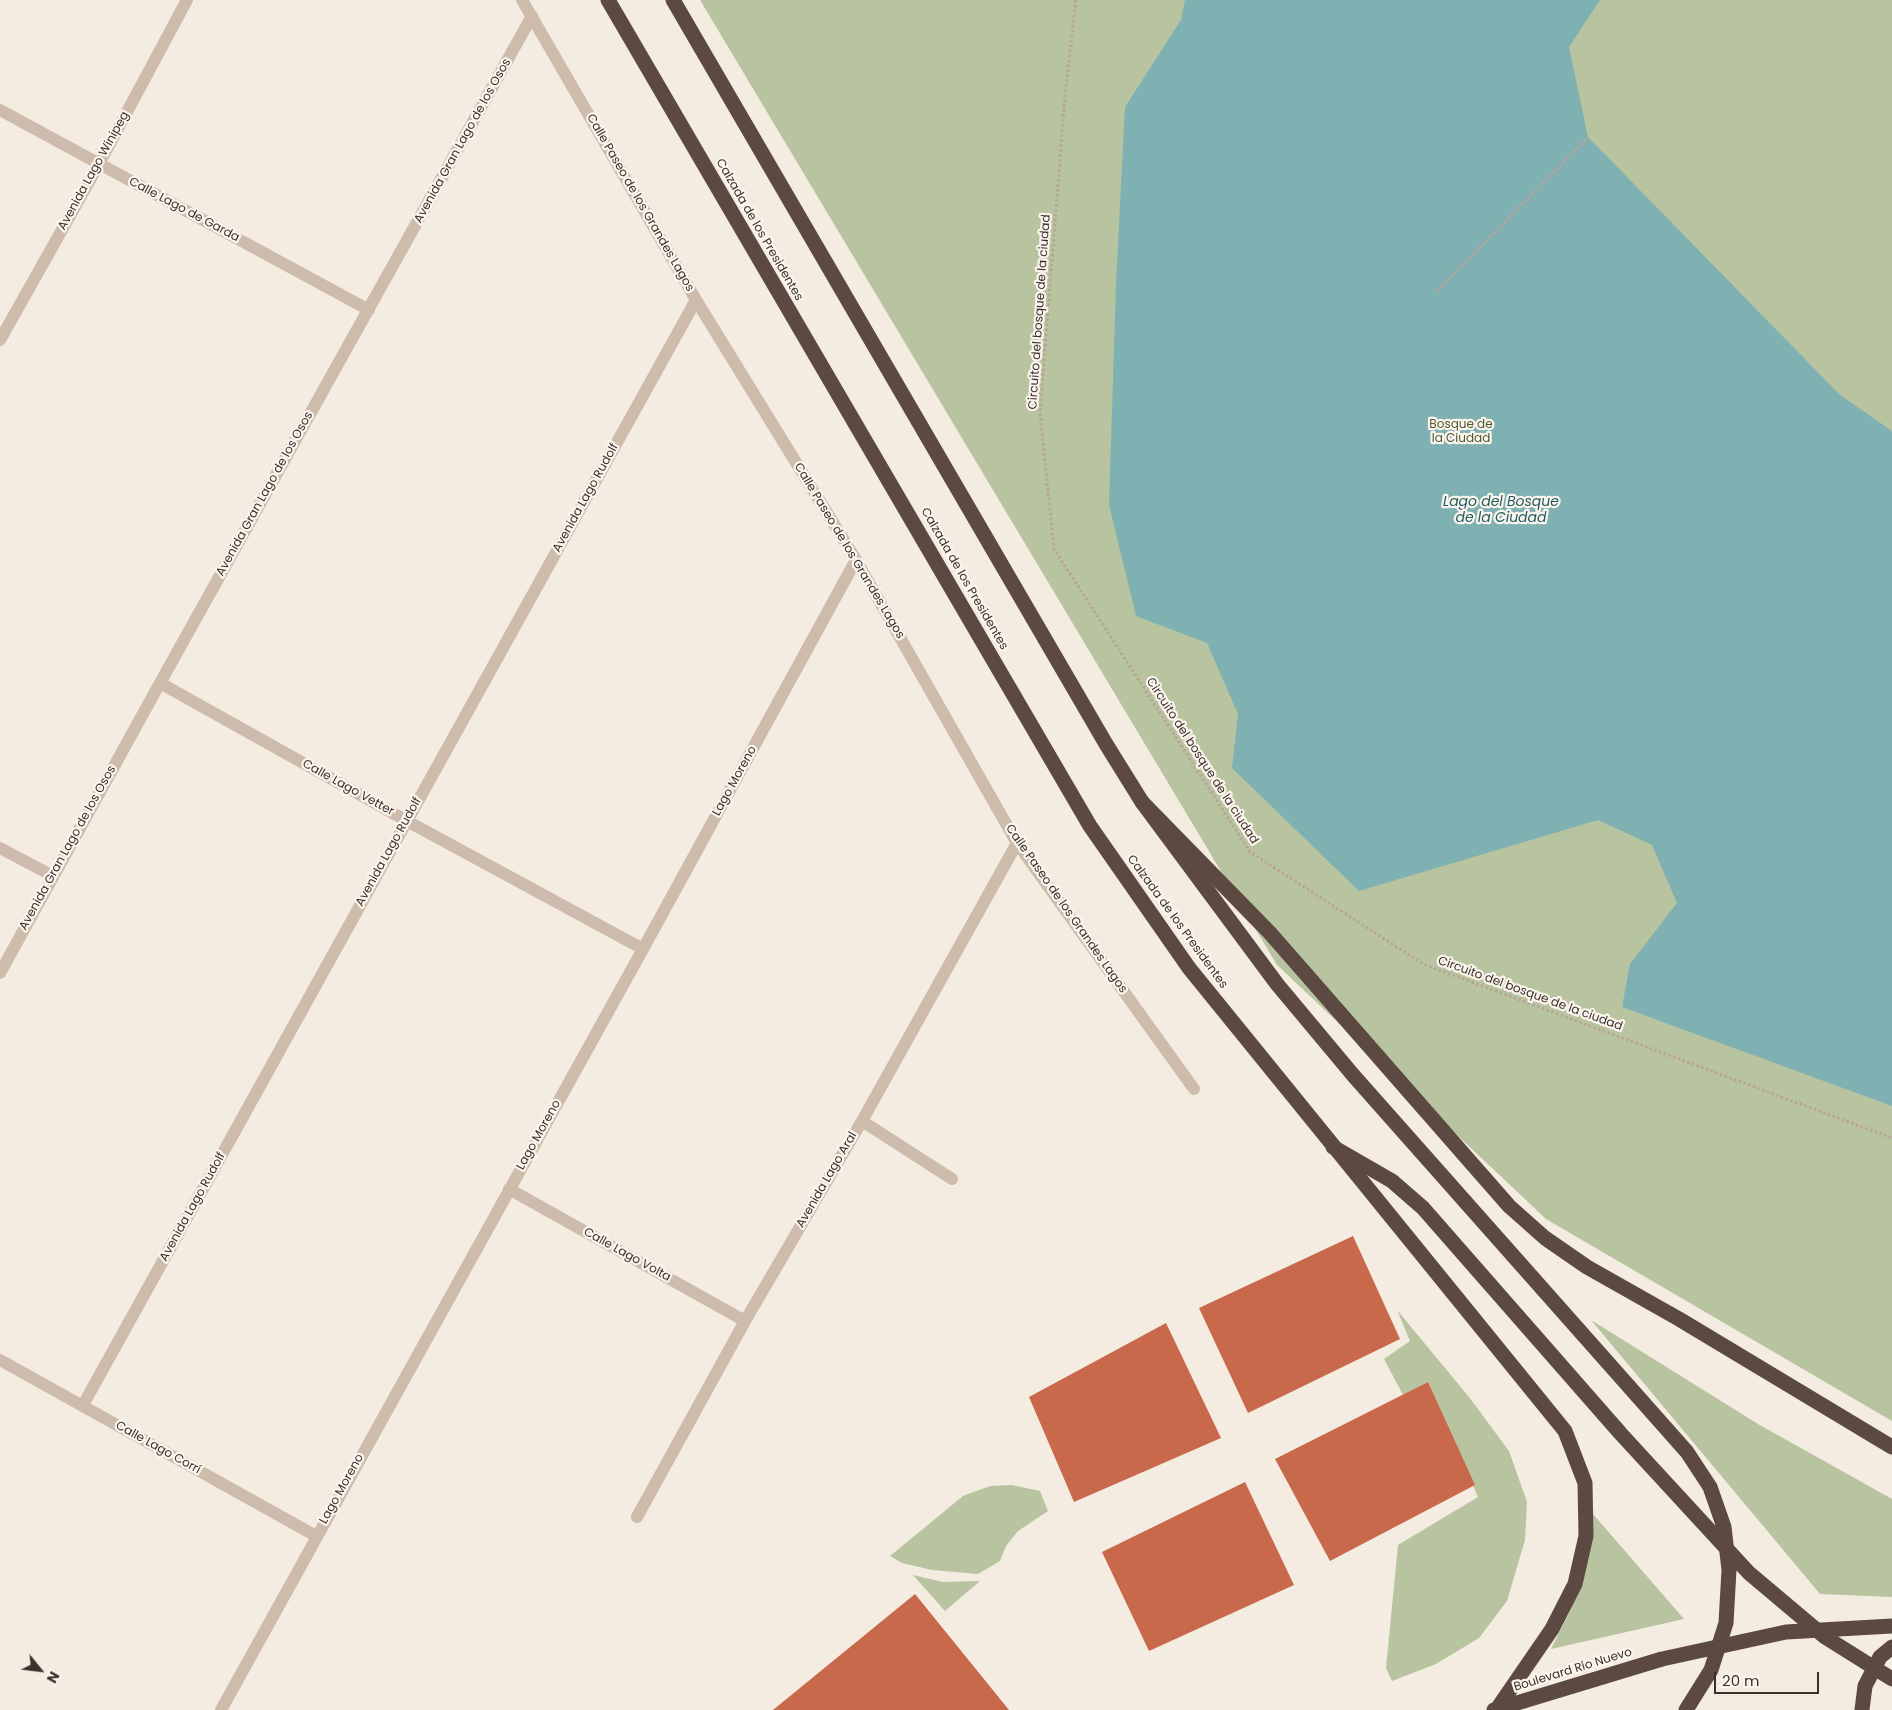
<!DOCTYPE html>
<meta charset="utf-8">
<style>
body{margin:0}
#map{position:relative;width:1892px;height:1710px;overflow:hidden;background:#f4ebe1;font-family:Poppins,sans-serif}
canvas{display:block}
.north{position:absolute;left:15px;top:1645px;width:50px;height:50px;-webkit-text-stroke:4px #fbf5ee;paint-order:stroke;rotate:119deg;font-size:14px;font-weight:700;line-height:20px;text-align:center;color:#3b302b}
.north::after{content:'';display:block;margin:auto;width:18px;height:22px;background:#3b302b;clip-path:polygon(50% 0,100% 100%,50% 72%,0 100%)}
.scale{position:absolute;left:1714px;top:1672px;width:105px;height:22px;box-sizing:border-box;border:2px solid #3b302b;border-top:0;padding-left:6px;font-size:15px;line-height:18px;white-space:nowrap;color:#3b302b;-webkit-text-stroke:4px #fbf5ee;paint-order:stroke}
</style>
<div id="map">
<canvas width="1892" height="1710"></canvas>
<div class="north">N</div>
<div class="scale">20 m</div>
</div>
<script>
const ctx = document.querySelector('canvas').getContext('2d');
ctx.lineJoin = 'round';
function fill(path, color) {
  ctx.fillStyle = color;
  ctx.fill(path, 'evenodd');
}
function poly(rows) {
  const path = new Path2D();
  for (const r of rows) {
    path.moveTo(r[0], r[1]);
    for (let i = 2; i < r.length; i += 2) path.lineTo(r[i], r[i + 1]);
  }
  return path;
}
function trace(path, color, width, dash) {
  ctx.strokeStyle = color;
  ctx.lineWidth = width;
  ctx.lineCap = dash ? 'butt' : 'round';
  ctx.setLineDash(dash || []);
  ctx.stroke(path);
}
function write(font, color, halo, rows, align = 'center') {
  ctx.font = font + ' Poppins,sans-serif';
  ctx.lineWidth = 4.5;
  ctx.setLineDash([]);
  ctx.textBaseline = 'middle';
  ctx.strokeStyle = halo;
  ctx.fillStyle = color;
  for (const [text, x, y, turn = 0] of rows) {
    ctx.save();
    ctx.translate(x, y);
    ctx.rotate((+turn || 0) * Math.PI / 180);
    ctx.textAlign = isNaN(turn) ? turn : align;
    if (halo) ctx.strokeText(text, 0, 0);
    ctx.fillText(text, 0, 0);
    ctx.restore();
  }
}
fill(poly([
 [700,0,1892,0,1892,1421,1546,1219,1277,965],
 [1397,1310,1469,1397,1509,1451,1527,1502,1525,1540,1507,1601,1479,1638,1436,1664,1392,1681,1386,1668,1398,1545,1478,1497,1428,1382,1403,1395,1384,1359,1410,1341],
 [1591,1320,1758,1424,1892,1499,1892,1597,1820,1594],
 [1012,1485,1040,1491,1048,1511,1018,1531,1006,1546,1000,1561,978,1574,932,1570,902,1563,890,1556,963,1496,990,1486],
 [1586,1506,1684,1619,1551,1649,1570,1611,1583,1580],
 [913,1575,943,1582,980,1581,945,1611]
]), '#b8c4a0');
fill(poly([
 [1185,0,1600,0,1569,47,1588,137,1840,395,1892,431,1892,1106,1622,1007,1630,964,1677,903,1652,845,1598,820,1359,891,1232,768,1238,714,1207,643,1136,616,1109,505,1116,284,1125,107,1181,20]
]), '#7fb0b2');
fill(poly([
 [1353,1236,1400,1339,1248,1413,1199,1308],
 [1166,1323,1221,1438,1074,1502,1029,1397],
 [1428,1382,1475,1485,1330,1561,1275,1459],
 [1245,1482,1294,1585,1149,1651,1102,1552],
 [915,1594,1009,1710,773,1710]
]), '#c8694b');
trace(poly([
 [1076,0,1065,96,1040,412,1054,549,1250,852,1423,964,1892,1138],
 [1437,291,1588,137]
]), '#b9a596', 3, [2.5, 2.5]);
trace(poly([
 [522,0,696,300,856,560,1017,843,1194,1089],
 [0,110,369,310],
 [0,340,99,164,187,0],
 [160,683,407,821,643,949],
 [0,848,53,876],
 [0,973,160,683,532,16],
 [862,1121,952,1179],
 [509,1189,745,1321],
 [0,1360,316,1536],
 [83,1405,696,300],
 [637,1517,745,1321,862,1121,1017,843],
 [221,1710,643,949,856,560]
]), '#cdbbac', 12);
trace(poly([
 [608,0,1090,826,1189,968,1565,1431,1585,1483,1586,1536,1575,1584,1552,1629,1497,1709],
 [673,0,1106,744,1142,802,1270,933,1509,1206,1545,1238,1587,1267,1679,1319,1892,1447],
 [1494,1710,1662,1659,1786,1632,1892,1626],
 [1862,1710,1865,1686,1880,1657,1892,1647]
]), '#5c4a42', 15);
trace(poly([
 [1142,802,1277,984,1353,1075,1687,1452,1710,1487,1724,1527,1729,1570,1726,1623,1711,1670,1686,1710],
 [1333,1147,1392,1181,1423,1208,1621,1434,1749,1573,1825,1637,1892,1679]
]), '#5c4a42', 15);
write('12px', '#3b302b', '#fbf5ee', [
 ["Avenida Gran Lago de los Osos",463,141,-61],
 ["Avenida Lago Winipeg",94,171,-61],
 ["Calle Paseo de los Grandes Lagos",640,203,60],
 ["Calle Lago de Garda",184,210,28],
 ["Calzada de los Presidentes",759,230,60],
 ["Circuito del bosque de la ciudad",1040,312,-86],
 ["Avenida Gran Lago de los Osos",265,494,-61],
 ["Avenida Lago Rudolf",586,498,-61],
 ["Calle Paseo de los Grandes Lagos",849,551,59],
 ["Calzada de los Presidentes",964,579,60],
 ["Circuito del bosque de la ciudad",1202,761,57],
 ["Lago Moreno",735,781,-61],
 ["Calle Lago Vetter",348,788,29],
 ["Avenida Gran Lago de los Osos",68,848,-61],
 ["Avenida Lago Rudolf",389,852,-61],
 ["Calle Paseo de los Grandes Lagos",1066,909,55],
 ["Calzada de los Presidentes",1177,922,54],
 ["Circuito del bosque de la ciudad",1530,994,20],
 ["Lago Moreno",539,1135,-61],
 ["Avenida Lago Aral",827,1180,-60],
 ["Avenida Lago Rudolf",193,1207,-61],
 ["Calle Lago Volta",627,1255,29],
 ["Calle Lago Corrí",158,1448,29],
 ["Lago Moreno",342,1489,-61],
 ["Boulevard Río Nuevo",1573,1670,-17]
]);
write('12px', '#4a5a2e', '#fbf5ee', [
 ["Bosque de",1461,425],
 ["la Ciudad",1461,439]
]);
write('italic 14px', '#1f5a5e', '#fbf5ee', [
 ["Lago del Bosque",1501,502],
 ["de la Ciudad",1501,518]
]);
</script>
